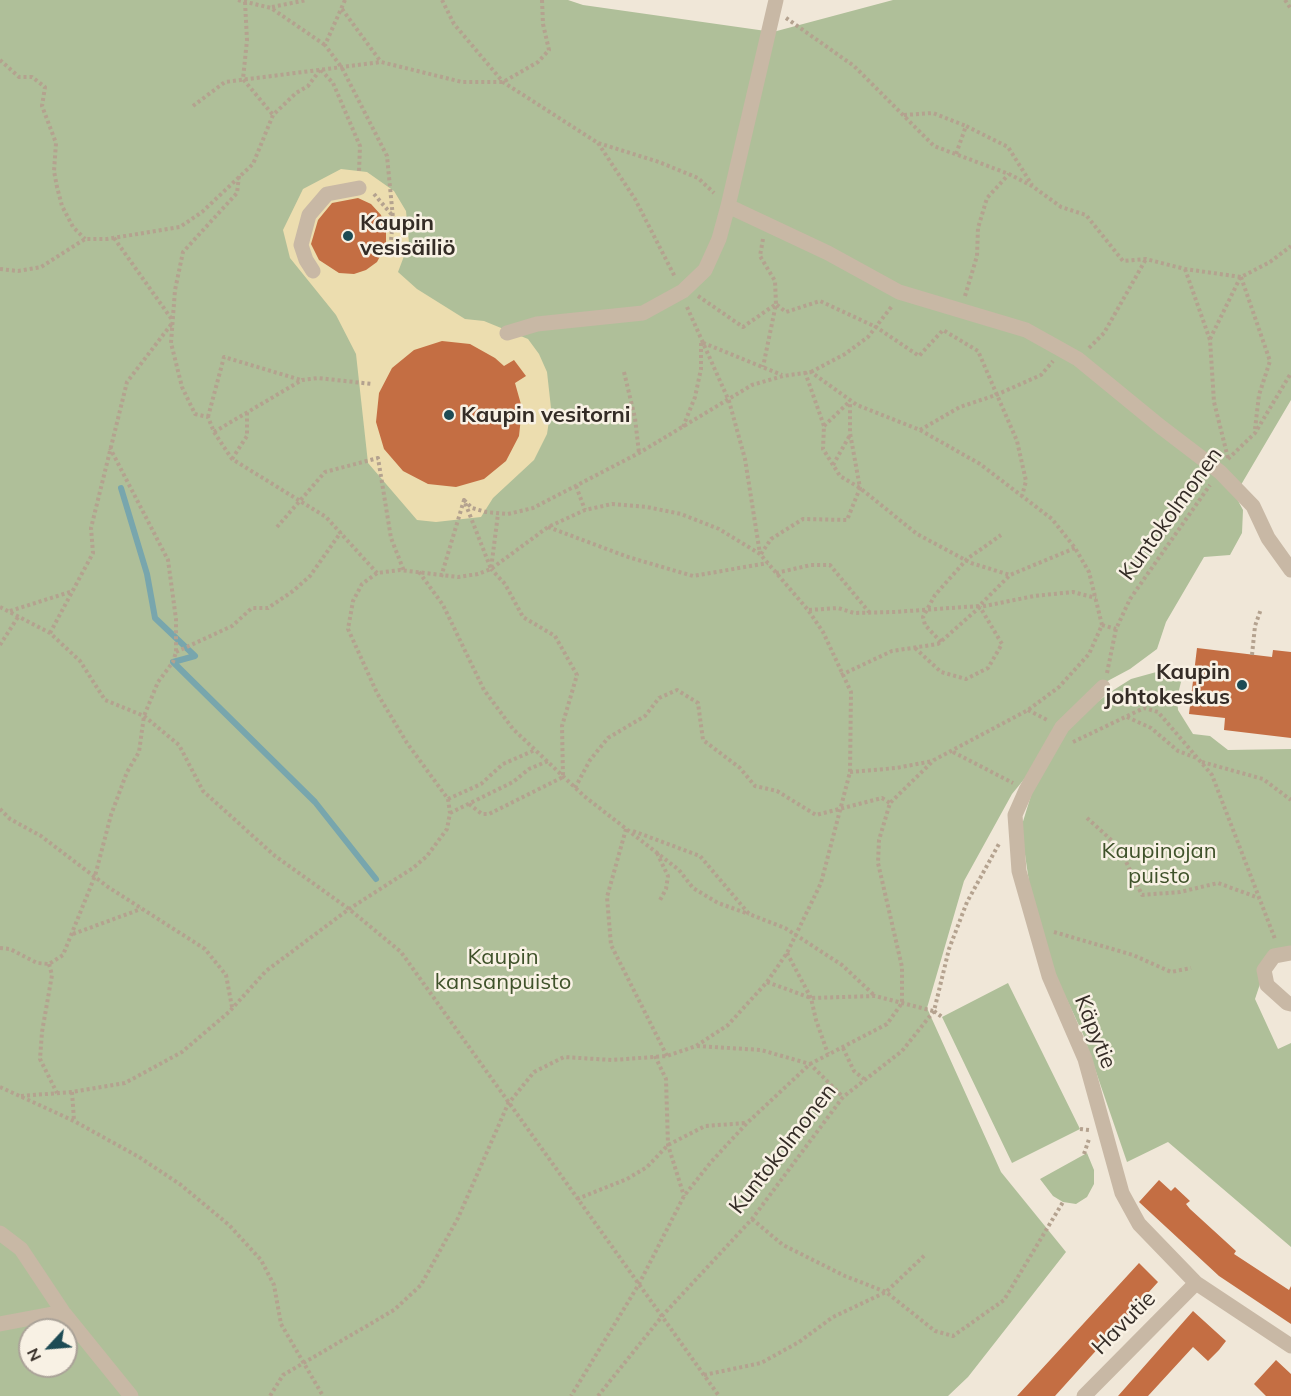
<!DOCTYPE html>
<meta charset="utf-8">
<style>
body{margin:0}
#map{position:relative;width:1291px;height:1396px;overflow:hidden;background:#f0e7d8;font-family:Mulish,sans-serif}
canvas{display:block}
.north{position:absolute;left:18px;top:1318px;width:60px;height:60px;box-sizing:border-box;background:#f8f1e4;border:2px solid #aaa298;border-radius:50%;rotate:244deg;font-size:16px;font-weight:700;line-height:24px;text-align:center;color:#342c26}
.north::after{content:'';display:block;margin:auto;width:21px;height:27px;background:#1d4b54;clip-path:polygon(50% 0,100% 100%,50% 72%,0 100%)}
</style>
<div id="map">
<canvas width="1291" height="1396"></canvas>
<div class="north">N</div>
</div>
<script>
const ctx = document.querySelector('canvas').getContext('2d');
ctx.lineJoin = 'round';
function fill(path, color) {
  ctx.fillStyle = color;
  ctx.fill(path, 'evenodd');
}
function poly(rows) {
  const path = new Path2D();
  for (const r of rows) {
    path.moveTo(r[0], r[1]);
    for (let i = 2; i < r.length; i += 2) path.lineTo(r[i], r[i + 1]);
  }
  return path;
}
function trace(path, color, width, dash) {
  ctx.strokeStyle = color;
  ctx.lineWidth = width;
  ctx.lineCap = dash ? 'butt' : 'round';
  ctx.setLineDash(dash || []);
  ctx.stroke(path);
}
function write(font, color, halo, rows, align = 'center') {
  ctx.font = font + ' Mulish,sans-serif';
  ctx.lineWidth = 5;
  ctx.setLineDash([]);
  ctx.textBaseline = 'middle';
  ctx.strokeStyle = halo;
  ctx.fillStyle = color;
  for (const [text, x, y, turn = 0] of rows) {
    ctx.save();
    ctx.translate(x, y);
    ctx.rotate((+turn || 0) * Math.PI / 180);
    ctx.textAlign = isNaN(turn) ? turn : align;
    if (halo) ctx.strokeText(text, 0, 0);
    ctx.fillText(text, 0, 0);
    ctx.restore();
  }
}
fill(poly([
 [0,0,568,0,583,5,773,32,893,0,1291,0,1291,400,1235,495,1243,510,1242,533,1230,555,1204,557,1166,622,1157,649,1130,669,1102,684,1012,794,964,881,927,1008,1001,1172,1066,1252,968,1377,948,1396,0,1396],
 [30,1330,66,1330,66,1366,30,1366],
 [1160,671,1182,678,1177,698,1178,710,1193,734,1210,736,1228,750,1291,749,1291,952,1280,948,1261,981,1255,999,1278,1049,1291,1043,1291,1247,1168,1142,1127,1162,1083,1034,1051,966,1031,895,1021,828,1033,789,1058,742,1082,713,1112,691,1131,679],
 [1008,983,1080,1129,1012,1163,942,1017],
 [1087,1153,1094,1170,1094,1184,1087,1197,1076,1204,1063,1202,1053,1196,1040,1179]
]), '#afbf99');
fill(poly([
 [341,169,367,172,394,191,406,211,409,243,398,272,417,289,465,319,484,321,528,339,539,354,547,372,551,408,547,434,534,460,493,498,481,517,436,522,417,520,368,463,356,354,336,315,290,258,283,230,303,189]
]), '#ecddaf');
trace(poly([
 [121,488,147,574,155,618,195,656,173,662,315,802,376,879]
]), '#78a6ad', 6);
fill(poly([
 [358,198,371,204,381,215,386,230,386,245,377,262,366,270,354,274,339,273,319,260,311,244,318,220,332,203],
 [442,341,470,344,495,358,504,366,514,360,526,376,515,383,522,408,519,436,506,461,484,479,456,487,428,484,403,471,384,449,376,422,379,393,392,368,414,350],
 [1197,648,1272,657,1273,650,1291,652,1291,738,1224,730,1225,718,1189,714],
 [1159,1180,1171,1191,1175,1187,1190,1201,1186,1204,1190,1209,1236,1251,1234,1254,1289,1290,1291,1286,1291,1324,1219,1276,1139,1202],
 [1139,1263,1158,1282,1055,1396,1017,1396],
 [1193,1311,1226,1341,1219,1350,1208,1361,1193,1347,1148,1396,1118,1396],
 [1276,1360,1291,1374,1291,1396,1266,1396,1254,1384]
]), '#c46e43');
trace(poly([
 [238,0,271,8,325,45],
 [345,0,325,45,342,68,387,156,393,218,390,252],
 [442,0,454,24,503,82,598,143,659,162,698,178,714,193],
 [1285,0,1291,9],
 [245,2,247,40,243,79,273,115],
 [272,7,307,0],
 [342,9,381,62],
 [786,18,854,66,934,146,1009,174,1032,186,1061,207,1086,215,1123,261,1146,259,1185,269,1241,277,1270,262,1291,246],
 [0,60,19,77,32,77,45,87,42,106,56,143,54,171,57,187,62,206,73,227,85,239],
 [321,70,333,83,360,146,359,172],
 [193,106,225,82,381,62,462,82,503,82,538,62,549,50,543,24,542,0],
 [904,115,933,113,966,126],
 [598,143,635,199,675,277],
 [956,154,966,126,1008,147,1032,185],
 [239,176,237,193,183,252,175,290,171,343,182,387,195,414,208,417,214,432,232,459,326,517,377,573],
 [374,194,392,215],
 [114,238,173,321],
 [763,239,760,256,775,281,776,304,763,367],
 [0,269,18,271,41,267,85,239,107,239,180,227,202,212,253,164,273,115,296,93,308,86,320,70],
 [1185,269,1210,340,1214,402,1228,458],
 [1241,277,1270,361,1259,395,1255,429],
 [698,296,743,327,776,304,786,312,820,301,876,327,919,356,943,330,978,351,1017,441,1026,481,1022,496],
 [965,296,977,256,978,228,987,198,1009,174],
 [687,307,729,401,745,459,760,554],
 [1210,339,1240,278],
 [1089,348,1104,333,1146,259],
 [624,372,635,418,639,453],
 [805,372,824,426,823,449,840,476,860,488,917,534,971,563,1010,575],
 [811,372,845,354,868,337,892,306],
 [208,417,224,357,301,380],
 [824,426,849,402],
 [683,427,695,397,701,369,701,342,782,375],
 [920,430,960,407,996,395,1041,375,1053,361],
 [214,432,302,380,318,378,372,384],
 [232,459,247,436,247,411],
 [1228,459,1255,433,1291,373],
 [833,465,850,435],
 [576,486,585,510],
 [464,500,472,508,486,512,508,514,533,508,639,453,752,385,783,376,811,372,857,405,920,430,980,464,1052,519,1075,548,1089,572,1102,625,1089,654,1059,687,1028,710,934,760,890,803,879,840,878,863,902,967,902,1003,887,1024,810,1064,747,1123,711,1162,684,1196,639,1284,571,1396],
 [277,527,325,472,378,458,391,538,404,571],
 [548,527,628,557,693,576,768,563],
 [761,554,771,539,803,519,847,520,860,488,850,433,850,402],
 [419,572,443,605,484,690,513,729,584,796,679,870,693,888,718,903,749,914],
 [776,573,811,565,830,565,869,612],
 [441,577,464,500,491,569,498,514],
 [0,607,50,633,80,661,105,700,144,716,179,745,203,791,275,856,349,909,401,952,719,1396],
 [809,610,838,608,854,613,894,612,979,606,1010,575,1075,548],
 [10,611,73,591],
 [1102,625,1116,629],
 [50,633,93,553,91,528,127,382,173,322],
 [941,642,925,625,923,617,935,595,967,559,1001,535],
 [0,645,18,617],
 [915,648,941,672,966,679,988,668,1002,644,980,607],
 [176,652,232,626,252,608,268,608,293,591,310,576,341,532],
 [1252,655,1255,626,1261,609],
 [1107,673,1116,629,1130,599,1210,485],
 [841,675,892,651,938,644,980,607,1034,596,1073,592,1096,598],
 [1028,710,1049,721],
 [1127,717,1151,728,1178,751,1197,758],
 [1073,742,1144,708,1158,712,1212,775,1275,939],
 [953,752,1013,783],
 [1202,762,1263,779,1291,800],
 [850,772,896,768,933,761],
 [575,788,590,760,608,738,645,716,659,698,677,690,698,703,703,740,740,768,755,786,777,791,816,815,882,798,890,803],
 [448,799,481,784,503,764,535,750],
 [469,804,482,814,489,814,563,777,562,726,577,675,555,636,523,617,505,584,491,569],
 [0,809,10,819,41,836,108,887,205,949,226,975,232,1007],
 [450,813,513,782,529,769,548,761],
 [1087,818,1119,847,1142,895,1180,892,1218,883,1259,898],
 [626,829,607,897,611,945,667,1056],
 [633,831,700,856,749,914,785,928,842,965,875,996],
 [657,853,668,876,666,889,659,902],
 [1054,932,1133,955,1171,972,1191,968],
 [73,934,141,909],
 [0,948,10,949,37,963,49,964,63,955,95,876,111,815,127,772,139,752,144,716,158,682,173,662,176,652,176,619,168,560,110,448],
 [787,953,811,998,816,1020,828,1054],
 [49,964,52,975,42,1032,40,1059,57,1093],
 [767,982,811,998,875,996,933,1011],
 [934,1011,942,1017],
 [697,1046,761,1050,810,1064,843,1097],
 [843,1048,854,1071,864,1079],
 [655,1056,666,1079,668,1145,684,1196],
 [0,1087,74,1121,139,1157,181,1185,229,1225,261,1260,274,1285,281,1324,323,1396],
 [72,1092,74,1120],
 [21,1096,72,1092,125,1083,182,1052,229,1012,266,971,349,909,413,868,427,856,447,829,450,813,448,799,407,743,377,693,348,629,353,601,362,584,377,573,400,570,458,577,478,574,491,569,548,527,585,510,612,504,647,507,681,514,719,529,760,554,808,610,823,632,851,692,850,772,821,883,787,953,767,982,728,1025,696,1046,667,1056,612,1060,564,1057,534,1072,508,1104,458,1218,421,1285,394,1310,283,1375,270,1396],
 [1080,1129,1089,1130],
 [1084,1154,1089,1139],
 [577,1199,627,1179,647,1167,668,1145,705,1126,746,1123],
 [752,1219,783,1245,845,1276,886,1292,935,1331,953,1336,1004,1300,1063,1202],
 [704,1375,761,1363,799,1342,833,1317,886,1292,926,1254],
 [598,1396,663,1315,752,1219,843,1097,902,1051,934,1011,949,949,967,902,1000,842]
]), '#b4a28f', 4, [3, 3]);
trace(poly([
 [728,206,828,253,899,292,1026,330,1078,359,1161,427,1220,472,1253,506,1268,538,1291,570],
 [313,271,306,260,301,245,309,215,327,194,359,188],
 [507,333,537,324,643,313,683,291,705,270,719,239,728,206,776,0],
 [1103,687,1062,727,1026,790,1015,815,1019,871,1049,976,1085,1059,1122,1193,1139,1224,1196,1283,1291,1346],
 [1291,953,1274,956,1264,970,1267,985,1287,1003,1291,1004],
 [0,1233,21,1249,63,1312,131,1396],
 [0,1324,63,1312],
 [1084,1396,1196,1283]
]), '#c8b8a5', 15);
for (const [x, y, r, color] of [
 [348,236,6,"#1d4b54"],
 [449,415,6,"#1d4b54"],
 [1242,685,6,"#1d4b54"]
]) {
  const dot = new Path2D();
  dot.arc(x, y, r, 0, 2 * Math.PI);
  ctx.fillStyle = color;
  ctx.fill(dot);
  trace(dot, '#f8f1e4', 2);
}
write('bold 22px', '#342c26', '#f8f1e4', [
 ["Kaupin",360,223],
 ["vesisäiliö",360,248],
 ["Kaupin vesitorni",461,415],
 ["Kaupin",1230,672,"right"],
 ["johtokeskus",1230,697,"right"]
], 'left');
write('22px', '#342c26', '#f8f1e4', [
 ["Kuntokolmonen",1171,514,-54],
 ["Käpytie",1095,1032,68],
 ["Kuntokolmonen",783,1149,-52],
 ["Havutie",1124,1323,-45]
]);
write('22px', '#3f522a', '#f8f1e4', [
 ["Kaupinojan",1159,851],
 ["puisto",1159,876],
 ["Kaupin",503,957],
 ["kansanpuisto",503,982]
]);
</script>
